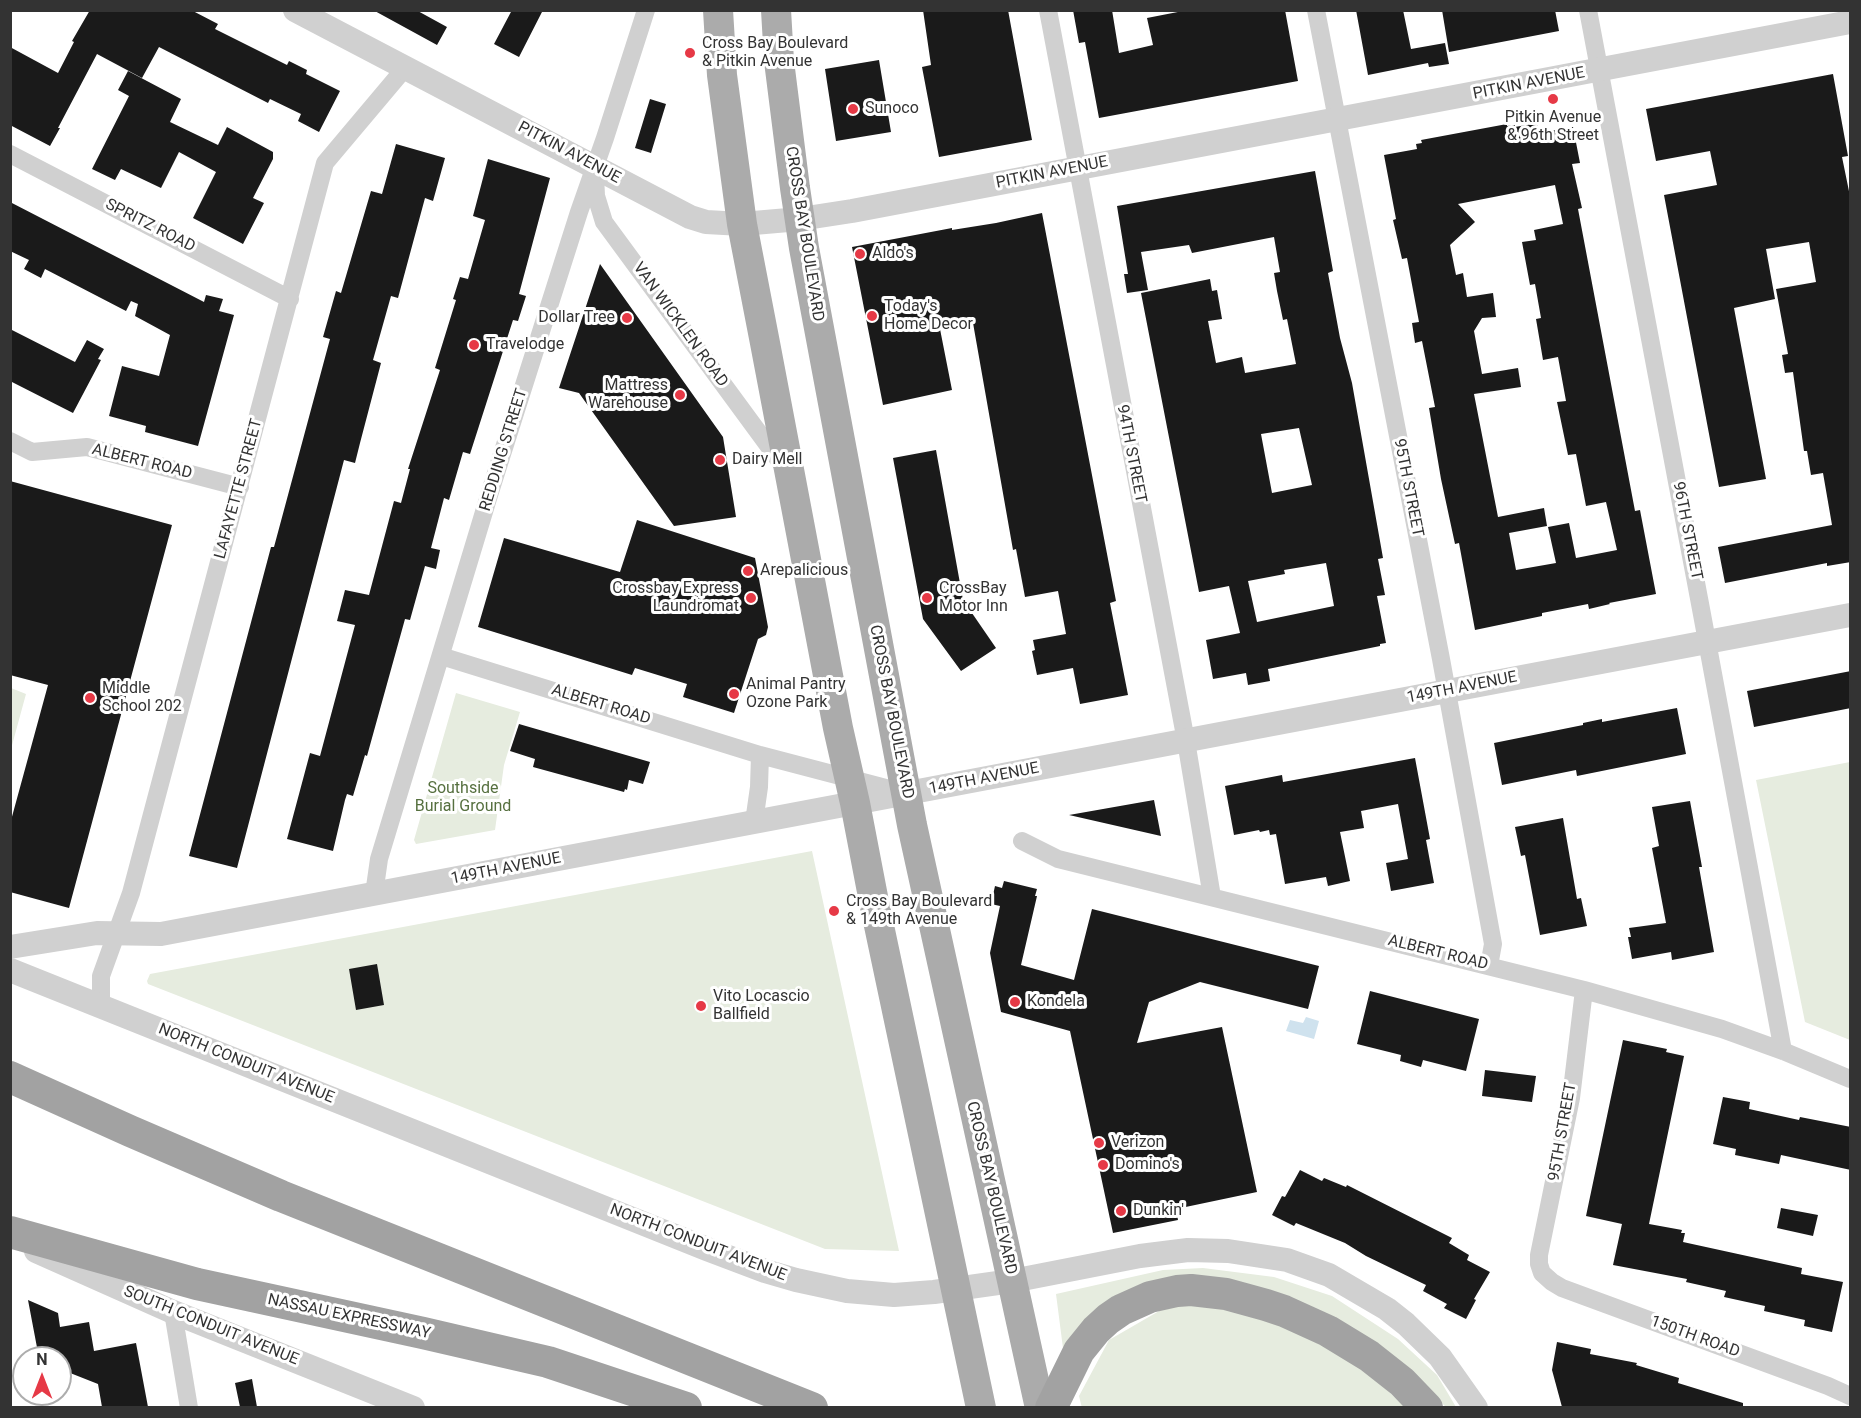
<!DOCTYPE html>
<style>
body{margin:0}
#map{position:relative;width:1861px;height:1418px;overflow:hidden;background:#fff;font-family:Roboto,sans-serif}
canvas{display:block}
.frame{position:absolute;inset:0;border:12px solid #333;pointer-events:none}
.north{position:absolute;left:12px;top:1346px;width:60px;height:60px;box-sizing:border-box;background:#fff;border:2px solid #adadad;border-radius:50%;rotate:0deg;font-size:16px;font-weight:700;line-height:24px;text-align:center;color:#333}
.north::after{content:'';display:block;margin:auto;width:21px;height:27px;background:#e63946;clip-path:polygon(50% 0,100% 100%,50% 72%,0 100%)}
</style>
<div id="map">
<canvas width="1861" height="1418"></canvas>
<div class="frame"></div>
<div class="north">N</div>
</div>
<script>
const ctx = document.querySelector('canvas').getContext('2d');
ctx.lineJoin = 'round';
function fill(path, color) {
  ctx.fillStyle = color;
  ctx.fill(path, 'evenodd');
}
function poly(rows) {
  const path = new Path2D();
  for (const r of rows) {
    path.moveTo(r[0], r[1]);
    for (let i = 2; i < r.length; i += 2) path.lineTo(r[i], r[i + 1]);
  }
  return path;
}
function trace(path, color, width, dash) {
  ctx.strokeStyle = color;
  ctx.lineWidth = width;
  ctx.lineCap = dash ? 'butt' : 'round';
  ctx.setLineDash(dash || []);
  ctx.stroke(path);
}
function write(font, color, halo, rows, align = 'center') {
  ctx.font = font + ' Roboto,sans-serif';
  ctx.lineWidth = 6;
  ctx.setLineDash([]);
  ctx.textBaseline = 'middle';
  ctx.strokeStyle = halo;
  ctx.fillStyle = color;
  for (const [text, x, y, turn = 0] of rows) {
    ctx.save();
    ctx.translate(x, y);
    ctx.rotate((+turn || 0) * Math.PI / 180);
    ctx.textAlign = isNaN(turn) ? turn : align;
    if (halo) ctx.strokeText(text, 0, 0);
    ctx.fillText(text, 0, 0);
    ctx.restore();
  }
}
fill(poly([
 [11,688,26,694,11,749,10,688],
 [456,693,520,712,504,765,495,830,416,844,414,840],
 [1850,762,1850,1040,1805,1022,1756,780],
 [812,851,899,1251,825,1249,148,984,147,981,150,974],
 [1203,1268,1274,1277,1332,1296,1398,1339,1437,1375,1456,1407,1446,1407,1388,1353,1202,1277,1064,1356,1056,1294,1163,1270],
 [1218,1302,1313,1335,1366,1370,1405,1407,1082,1408,1079,1396,1109,1340,1166,1307]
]), '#e6ecdf');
fill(poly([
 [1306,1017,1319,1021,1314,1039,1286,1031,1290,1020,1303,1023]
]), '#cfe2ee');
fill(poly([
 [90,10,191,10,218,24,215,29,287,65,289,61,307,70,306,74,340,91,319,132,298,121,301,114,270,99,268,103,159,47,142,78,97,54,58,128,60,128,50,146,10,125,10,47,58,73,74,42,72,41],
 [373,10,416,10,447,27,437,45],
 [512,10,543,10,519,57,494,44],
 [923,10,1008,10,1032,140,939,157,922,67,931,65],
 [1073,10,1112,10,1119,53,1153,45,1147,18,1188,10,1285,10,1298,81,1099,118,1085,42,1079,43],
 [1356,10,1403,10,1411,49,1445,43,1449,64,1429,67,1428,63,1368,75],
 [1442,10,1555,10,1559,31,1449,52],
 [879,60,891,132,836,141,825,69],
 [128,71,181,99,170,122,218,145,227,127,273,152,273,159,253,198,264,203,243,244,193,218,216,172,179,152,161,188,121,169,115,180,92,169,129,96,118,90],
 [1833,74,1848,156,1842,157,1851,201,1851,562,1827,566,1827,563,1725,583,1718,547,1832,525,1823,473,1811,475,1807,451,1804,451,1793,372,1785,373,1782,355,1788,354,1776,289,1816,282,1809,242,1766,249,1775,299,1734,308,1766,479,1719,487,1664,195,1717,185,1710,151,1656,161,1646,109],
 [650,99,666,104,651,153,635,148],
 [1537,123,1539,133,1573,127,1580,163,1572,164,1582,208,1578,209,1635,511,1640,510,1656,594,1609,603,1610,604,1589,609,1588,604,1542,613,1542,616,1475,630,1459,543,1455,544,1441,479,1429,408,1435,407,1422,341,1415,343,1412,323,1419,322,1407,258,1402,259,1393,220,1396,219,1384,155,1417,149,1416,144,1422,143,1421,140,1507,124,1507,126,1515,125,1515,127],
 [1555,185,1563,224,1534,230,1536,240,1522,242,1530,285,1535,284,1541,318,1536,319,1543,360,1558,357,1566,401,1557,402,1568,455,1576,454,1586,506,1606,502,1617,550,1576,558,1569,523,1548,527,1556,563,1516,570,1509,533,1547,526,1544,508,1498,517,1474,394,1521,387,1518,368,1482,374,1474,331,1482,318,1496,317,1493,293,1467,297,1463,273,1456,275,1450,245,1475,222,1458,204],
 [396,144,445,158,433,201,425,198,398,298,391,296,373,360,381,363,360,443,355,463,344,460,237,868,189,856,271,547,274,547,330,339,323,337,336,291,341,293,371,191,382,194],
 [488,159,550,178,519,294,526,296,518,321,513,320,470,454,463,452,449,500,444,498,431,548,440,550,436,569,425,566,410,620,405,619,367,756,365,755,353,796,347,794,345,800,333,851,287,839,310,753,320,756,355,625,337,621,345,590,369,595,394,501,401,503,410,469,408,469,440,370,435,368,456,300,453,299,460,277,468,279,485,220,473,216],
 [1315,171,1333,271,1328,273,1340,338,1352,383,1383,558,1378,559,1385,595,1377,596,1386,643,1380,644,1380,646,1268,669,1270,681,1248,685,1246,673,1213,679,1206,640,1240,633,1229,586,1199,592,1141,293,1210,279,1212,291,1217,290,1222,319,1208,321,1216,363,1242,357,1245,373,1296,364,1287,319,1283,320,1277,291,1274,273,1280,272,1274,237,1192,253,1189,245,1141,252,1148,290,1127,293,1124,274,1128,274,1117,206],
 [1299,428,1312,485,1272,493,1261,434],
 [1326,563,1334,606,1257,622,1248,581,1285,574,1284,570],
 [10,202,204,302,206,295,223,299,219,311,234,315,198,446,145,432,146,426,109,416,122,366,159,376,170,335,135,316,138,304,131,301,126,311,45,269,41,278,24,269,29,260,10,251],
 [1042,213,1116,601,1110,603,1128,695,1080,704,1073,668,1037,675,1032,651,1035,650,1033,640,1066,634,1058,591,1025,597,1016,549,1013,550,973,323,940,329,952,390,883,405,852,247,952,228,952,230,996,223],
 [600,264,723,437,736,517,674,526,579,393,559,388],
 [10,329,75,362,87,340,104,349,98,359,101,360,73,413,10,381],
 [936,450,963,600,996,648,961,671,923,619,893,458],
 [10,481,172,525,69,908,10,892,10,824,48,685,10,675],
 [637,520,755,558,768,627,766,635,758,639,734,713,683,697,687,684,635,668,632,675,478,627,504,538,620,572],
 [1851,671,1851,708,1754,727,1747,691],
 [1677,708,1686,754,1577,776,1576,770,1502,785,1494,743,1583,725,1583,723,1602,719,1602,722],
 [519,724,650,762,643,784,629,780,627,790,625,789,624,792,533,767,535,759,510,751],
 [1415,758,1430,839,1426,840,1434,883,1391,891,1386,863,1408,859,1398,804,1361,811,1364,828,1340,832,1350,881,1328,886,1326,877,1285,884,1276,834,1270,835,1269,830,1260,832,1259,830,1234,835,1225,786,1282,775,1283,782],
 [1154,800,1161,836,1069,815],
 [1690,801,1702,867,1699,867,1714,952,1672,960,1671,952,1632,959,1628,937,1631,937,1629,928,1666,923,1652,848,1659,846,1652,807],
 [1563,818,1577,899,1581,898,1587,926,1540,935,1525,855,1521,856,1515,827],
 [1004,881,1037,889,1035,896,1037,896,1021,965,1074,980,1092,909,1319,966,1308,1009,1200,982,1149,1002,1137,1043,1222,1027,1257,1192,1176,1209,1178,1220,1113,1233,1070,1031,1001,1012,990,953,1000,906,991,904,995,886,1002,888],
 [377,964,384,1005,356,1010,349,969],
 [1370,991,1479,1019,1466,1071,1423,1060,1421,1067,1400,1061,1401,1055,1357,1044],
 [1623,1040,1667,1049,1666,1052,1684,1056,1649,1224,1682,1230,1681,1233,1685,1233,1683,1242,1802,1268,1801,1274,1843,1282,1832,1332,1804,1326,1805,1320,1764,1311,1765,1306,1724,1297,1726,1291,1686,1282,1687,1279,1613,1265,1622,1224,1586,1216],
 [1485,1070,1536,1076,1532,1102,1482,1096],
 [1723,1097,1750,1102,1749,1109,1799,1120,1800,1117,1851,1127,1851,1170,1781,1155,1779,1164,1735,1155,1736,1149,1713,1144],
 [1300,1170,1322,1181,1324,1178,1346,1187,1347,1185,1452,1238,1449,1243,1469,1255,1467,1260,1490,1272,1474,1299,1476,1300,1466,1319,1444,1308,1447,1304,1423,1291,1426,1285,1366,1256,1345,1243,1296,1223,1294,1226,1272,1215,1282,1196,1285,1197],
 [1781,1208,1818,1215,1813,1236,1777,1228],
 [28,1300,58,1313,60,1327,89,1322,94,1351,136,1343,148,1407,102,1407,98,1384,60,1369,60,1358,39,1358],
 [1557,1342,1591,1349,1590,1354,1637,1363,1636,1365,1679,1378,1678,1383,1743,1403,1743,1407,1562,1407,1552,1370],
 [252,1379,257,1407,240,1407,235,1383]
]), '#1a1a1a');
trace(poly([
 [1048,10,1186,741,1212,897],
 [1316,10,1441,659,1493,944,1489,966],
 [1588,10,1701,609,1783,1051],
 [10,154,290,299],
 [595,174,596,196,604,222,784,467],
 [10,441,32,452,87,447,240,487],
 [441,656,760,755,901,792],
 [754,822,759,787,760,755],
 [1022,841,1058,859,1584,990,1722,1029,1783,1051,1850,1079],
 [374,894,379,859,490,492,579,212,605,138,646,10],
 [1584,990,1571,1098,1539,1255,1539,1264,1542,1273,1552,1282,1562,1288,1828,1386,1850,1396],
 [101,1006,101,976,131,893,325,163,405,68],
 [173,1312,189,1408]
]), '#d0d0d0', 18);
trace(poly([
 [295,10,690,217,706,222,742,224,800,219,852,211,1850,22],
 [10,947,97,933,161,934,1850,615],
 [10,970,707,1249,765,1271,796,1280,847,1291,894,1295,934,1292,1012,1281,1140,1256,1188,1250,1228,1251,1287,1260,1329,1275,1387,1309,1406,1324,1440,1357,1476,1408],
 [36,1251,173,1312,413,1408]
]), '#d0d0d0', 24);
trace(poly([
 [718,10,722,75,742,224,765,343,838,728,855,803,874,902,981,1408],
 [776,10,779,61,795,188,804,248,912,825,1040,1408]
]), '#ababab', 30);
trace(poly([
 [10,1077,130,1131,281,1196,812,1408],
 [10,1232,197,1284,423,1333,548,1362,686,1408],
 [1051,1408,1079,1351,1096,1330,1108,1319,1121,1310,1150,1297,1177,1291,1191,1290,1226,1294,1266,1305,1284,1311,1328,1331,1369,1356,1402,1382,1427,1408]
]), '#a2a2a2', 32);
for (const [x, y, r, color] of [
 [690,53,6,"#e63946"],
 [1553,99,6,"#e63946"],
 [853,109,6,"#e63946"],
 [860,254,6,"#e63946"],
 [872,316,6,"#e63946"],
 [627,318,6,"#e63946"],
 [474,345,6,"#e63946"],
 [680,395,6,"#e63946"],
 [720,460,6,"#e63946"],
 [748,571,6,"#e63946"],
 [751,598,6,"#e63946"],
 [927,598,6,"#e63946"],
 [734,694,6,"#e63946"],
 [90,698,6,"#e63946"],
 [834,911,6,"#e63946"],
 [1015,1002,6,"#e63946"],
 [701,1006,6,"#e63946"],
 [1099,1143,6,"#e63946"],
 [1103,1165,6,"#e63946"],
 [1121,1211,6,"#e63946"]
]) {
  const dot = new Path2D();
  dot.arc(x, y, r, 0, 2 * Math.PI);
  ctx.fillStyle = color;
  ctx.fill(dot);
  trace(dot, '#fff', 2);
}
write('16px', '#333', '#fff', [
 ["Cross Bay Boulevard",702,44],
 ["& Pitkin Avenue",702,62],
 ["Sunoco",865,109],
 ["Pitkin Avenue",1553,118,"center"],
 ["& 96th Street",1553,136,"center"],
 ["Aldo's",872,254],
 ["Today's",884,307],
 ["Home Decor",884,325],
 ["Dollar Tree",615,318,"right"],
 ["Travelodge",486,345],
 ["Mattress",668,386,"right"],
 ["Warehouse",668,404,"right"],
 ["Dairy Mell",732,460],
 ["Arepalicious",760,571],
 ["Crossbay Express",739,589,"right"],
 ["Laundromat",739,607,"right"],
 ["CrossBay",939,589],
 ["Motor Inn",939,607],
 ["Animal Pantry",746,685],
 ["Ozone Park",746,703],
 ["Middle",102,689],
 ["School 202",102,707],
 ["Cross Bay Boulevard",846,902],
 ["& 149th Avenue",846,920],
 ["Vito Locascio",713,997],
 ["Ballfield",713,1015],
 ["Kondela",1027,1002],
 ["Verizon",1111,1143],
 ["Domino's",1115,1165],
 ["Dunkin'",1133,1211]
], 'left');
write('16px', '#333', '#fff', [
 ["PITKIN AVENUE",1529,84,-11],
 ["PITKIN AVENUE",569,153,28],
 ["PITKIN AVENUE",1052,173,-11],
 ["SPRITZ ROAD",150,226,27],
 ["CROSS BAY BOULEVARD",804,234,81],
 ["VAN WICKLEN ROAD",680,325,54],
 ["REDDING STREET",504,450,-73],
 ["94TH STREET",1131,454,79],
 ["ALBERT ROAD",142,462,14],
 ["95TH STREET",1408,488,79],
 ["LAFAYETTE STREET",239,489,-75],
 ["96TH STREET",1687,531,79],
 ["149TH AVENUE",1462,688,-11],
 ["ALBERT ROAD",601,705,17],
 ["CROSS BAY BOULEVARD",891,712,79],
 ["149TH AVENUE",984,779,-11],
 ["149TH AVENUE",506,869,-11],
 ["ALBERT ROAD",1438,953,14],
 ["NORTH CONDUIT AVENUE",246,1064,22],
 ["95TH STREET",1563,1132,-80],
 ["CROSS BAY BOULEVARD",991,1188,77],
 ["NORTH CONDUIT AVENUE",698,1243,21],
 ["NASSAU EXPRESSWAY",349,1317,12],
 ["SOUTH CONDUIT AVENUE",211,1326,22],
 ["150TH ROAD",1695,1337,20]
]);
write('16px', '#56703f', '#fff', [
 ["Southside",463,789],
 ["Burial Ground",463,807]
]);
</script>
